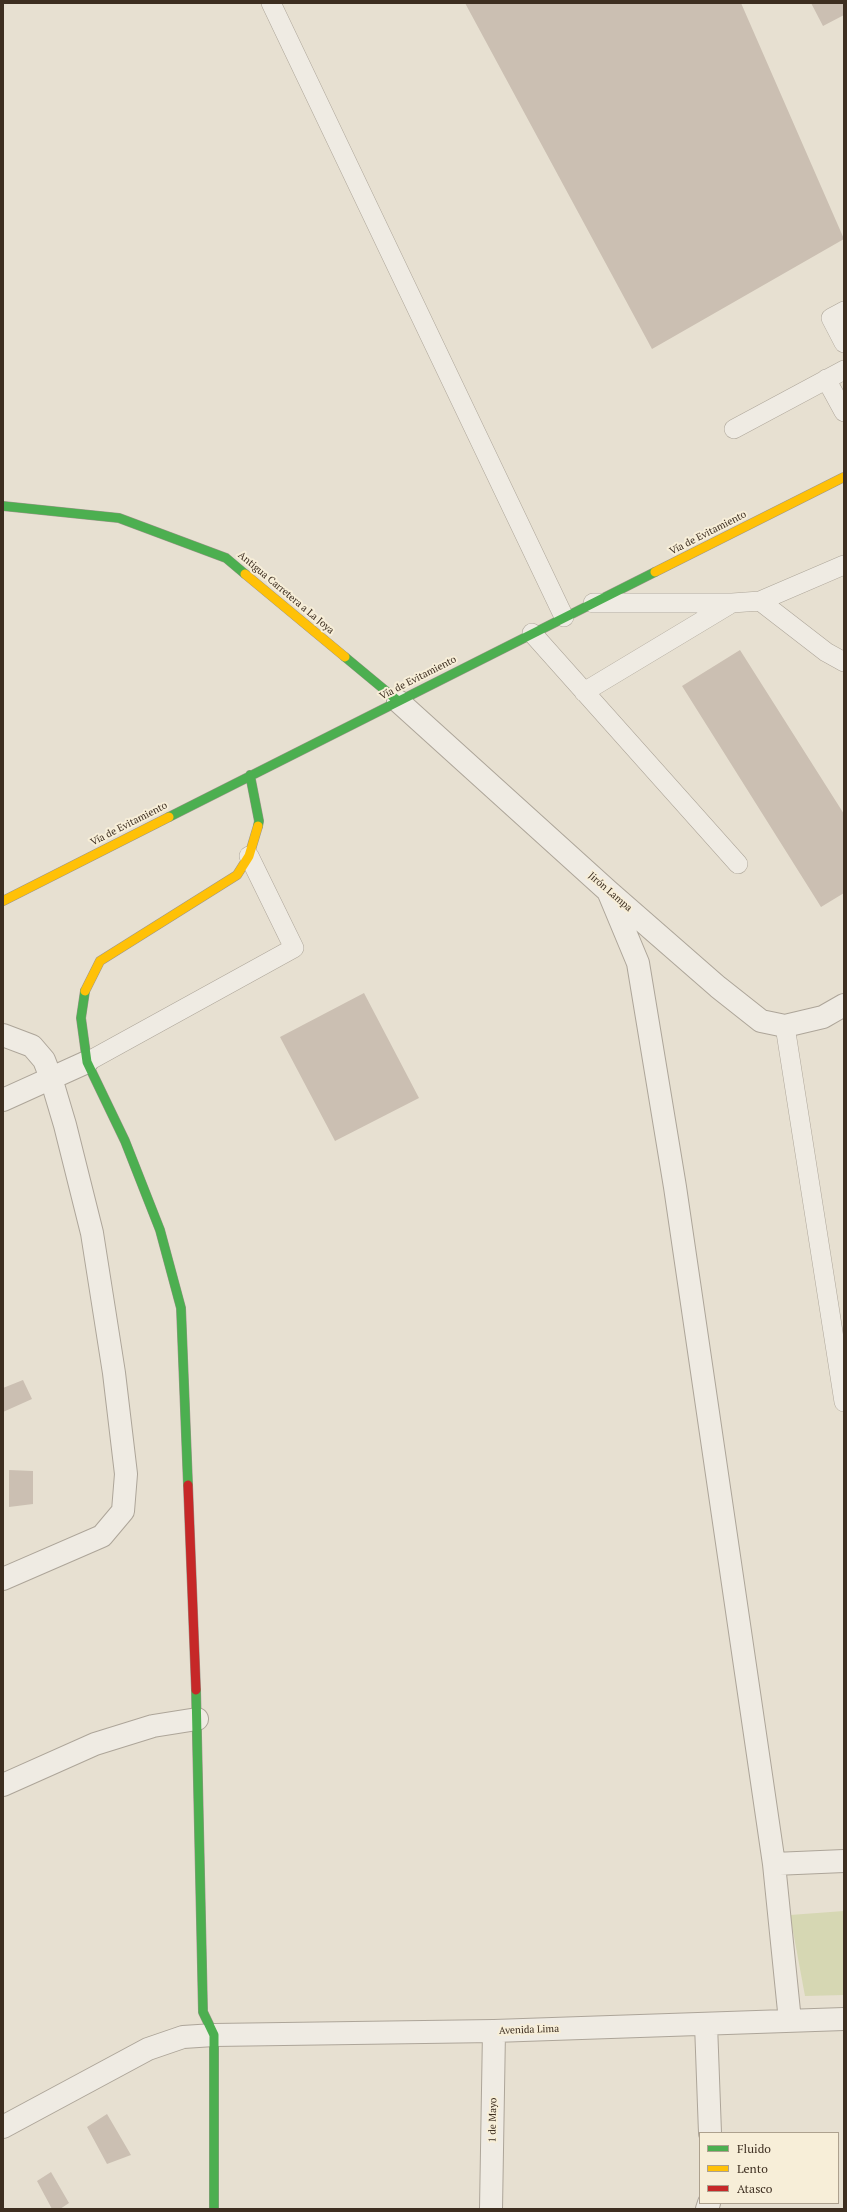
<!DOCTYPE html>
<meta charset="utf-8">
<style>
body{margin:0}
#map{position:relative;width:847px;height:2212px;overflow:hidden;background:#e7e0d1;font-family:"PT Serif",serif}
canvas{display:block}
.frame{position:absolute;inset:0;border:4px solid #3d2e20;pointer-events:none}
.legend{position:absolute;left:699px;top:2132px;width:140px;height:72px;box-sizing:border-box;background:#f7eed8;border:1px solid #ada18e;margin:0;padding:5px 7px;list-style:none;font-size:12px;color:#3d2e20}
.legend li{display:flex;align-items:center;gap:8px;height:20px}
.legend b{width:20px;border:1px solid #ada18e}
</style>
<div id="map">
<canvas width="847" height="2212"></canvas>
<div class="frame"></div>
<ul class="legend">
<li><b style="height:5px;background:#4caf50"></b>Fluido</li>
<li><b style="height:5px;background:#ffc107"></b>Lento</li>
<li><b style="height:5px;background:#c62828"></b>Atasco</li>
</ul>
</div>
<script>
const ctx = document.querySelector('canvas').getContext('2d');
ctx.lineJoin = 'round';
function fill(path, color) {
  ctx.fillStyle = color;
  ctx.fill(path, 'evenodd');
}
function poly(rows) {
  const path = new Path2D();
  for (const r of rows) {
    path.moveTo(r[0], r[1]);
    for (let i = 2; i < r.length; i += 2) path.lineTo(r[i], r[i + 1]);
  }
  return path;
}
function trace(path, color, width, dash) {
  ctx.strokeStyle = color;
  ctx.lineWidth = width;
  ctx.lineCap = dash ? 'butt' : 'round';
  ctx.setLineDash(dash || []);
  ctx.stroke(path);
}
function write(font, color, halo, rows, align = 'center') {
  ctx.font = font + ' "PT Serif",serif';
  ctx.lineWidth = 4;
  ctx.setLineDash([]);
  ctx.textBaseline = 'middle';
  ctx.strokeStyle = halo;
  ctx.fillStyle = color;
  for (const [text, x, y, turn = 0] of rows) {
    ctx.save();
    ctx.translate(x, y);
    ctx.rotate((+turn || 0) * Math.PI / 180);
    ctx.textAlign = isNaN(turn) ? turn : align;
    if (halo) ctx.strokeText(text, 0, 0);
    ctx.fillText(text, 0, 0);
    ctx.restore();
  }
}
fill(poly([
 [844,1911,844,1995,805,1996,790,1915]
]), '#d6d7b3');
fill(poly([
 [465,3,741,3,844,239,652,349],
 [811,3,844,3,844,15,823,26],
 [740,650,844,814,844,893,821,907,682,686],
 [364,993,419,1098,335,1141,280,1037],
 [23,1380,32,1399,3,1412,3,1388],
 [9,1470,33,1471,33,1504,9,1507],
 [107,2114,131,2155,107,2164,87,2127],
 [51,2172,69,2203,60,2209,52,2209,37,2181]
]), '#cbbfb2');
const lane = poly([
 [271,3,564,617],
 [844,311,831,318,844,343],
 [826,379,844,412],
 [734,429,844,370],
 [760,601,826,652,844,662],
 [593,603,732,603,760,601,844,565],
 [532,633,738,864],
 [584,692,732,603],
 [785,1026,844,1402],
 [87,1062,294,948,249,856]
]);
const street = poly([
 [398,701,608,891,718,987,761,1021,785,1026,823,1017,844,1005],
 [608,891,638,963,675,1187,774,1864,790,2021],
 [3,1035,32,1046,44,1060,51,1078,65,1125,92,1233,114,1373,126,1474,123,1511,102,1536,3,1579],
 [3,1100,87,1062],
 [3,1785,95,1744,153,1726,197,1719],
 [774,1864,844,1861],
 [706,2024,710,2133],
 [3,2127,148,2049,183,2037,214,2035,494,2031,844,2019],
 [491,2209,494,2031],
 [707,2209,709,2203]
]);
const fast = poly([
 [3,506,119,518,226,558,245,574],
 [345,657,398,701],
 [250,775,259,821,258,826],
 [169,817,655,572],
 [85,991,81,1018,87,1062,125,1141,160,1230,181,1308,188,1485],
 [196,1690,203,2012,214,2035,214,2209]
]);
const slow = poly([
 [655,572,844,477],
 [245,574,345,657],
 [3,901,169,817],
 [85,991,100,961,237,875,249,856,258,826]
]);
const jam = poly([
 [188,1485,196,1690]
]);
trace(lane, '#ada599', 20);
trace(street, '#ada599', 24);
trace(fast, '#9c958a', 10);
trace(slow, '#9c958a', 10);
trace(jam, '#9c958a', 10);
trace(lane, '#efebe3', 19);
trace(street, '#efebe3', 22);
trace(fast, '#4caf50', 9);
trace(slow, '#ffc107', 9);
trace(jam, '#c62828', 9);
write('10px', '#3d2e20', '#f7eed8', [
 ["Vía de Evitamiento",708,533,-27],
 ["Antigua Carretera a La Joya",286,593,40],
 ["Vía de Evitamiento",418,678,-27],
 ["Vía de Evitamiento",129,824,-27],
 ["Jirón Lampa",610,892,41],
 ["Avenida Lima",529,2030,-2],
 ["1 de Mayo",493,2120,-89]
]);
</script>
